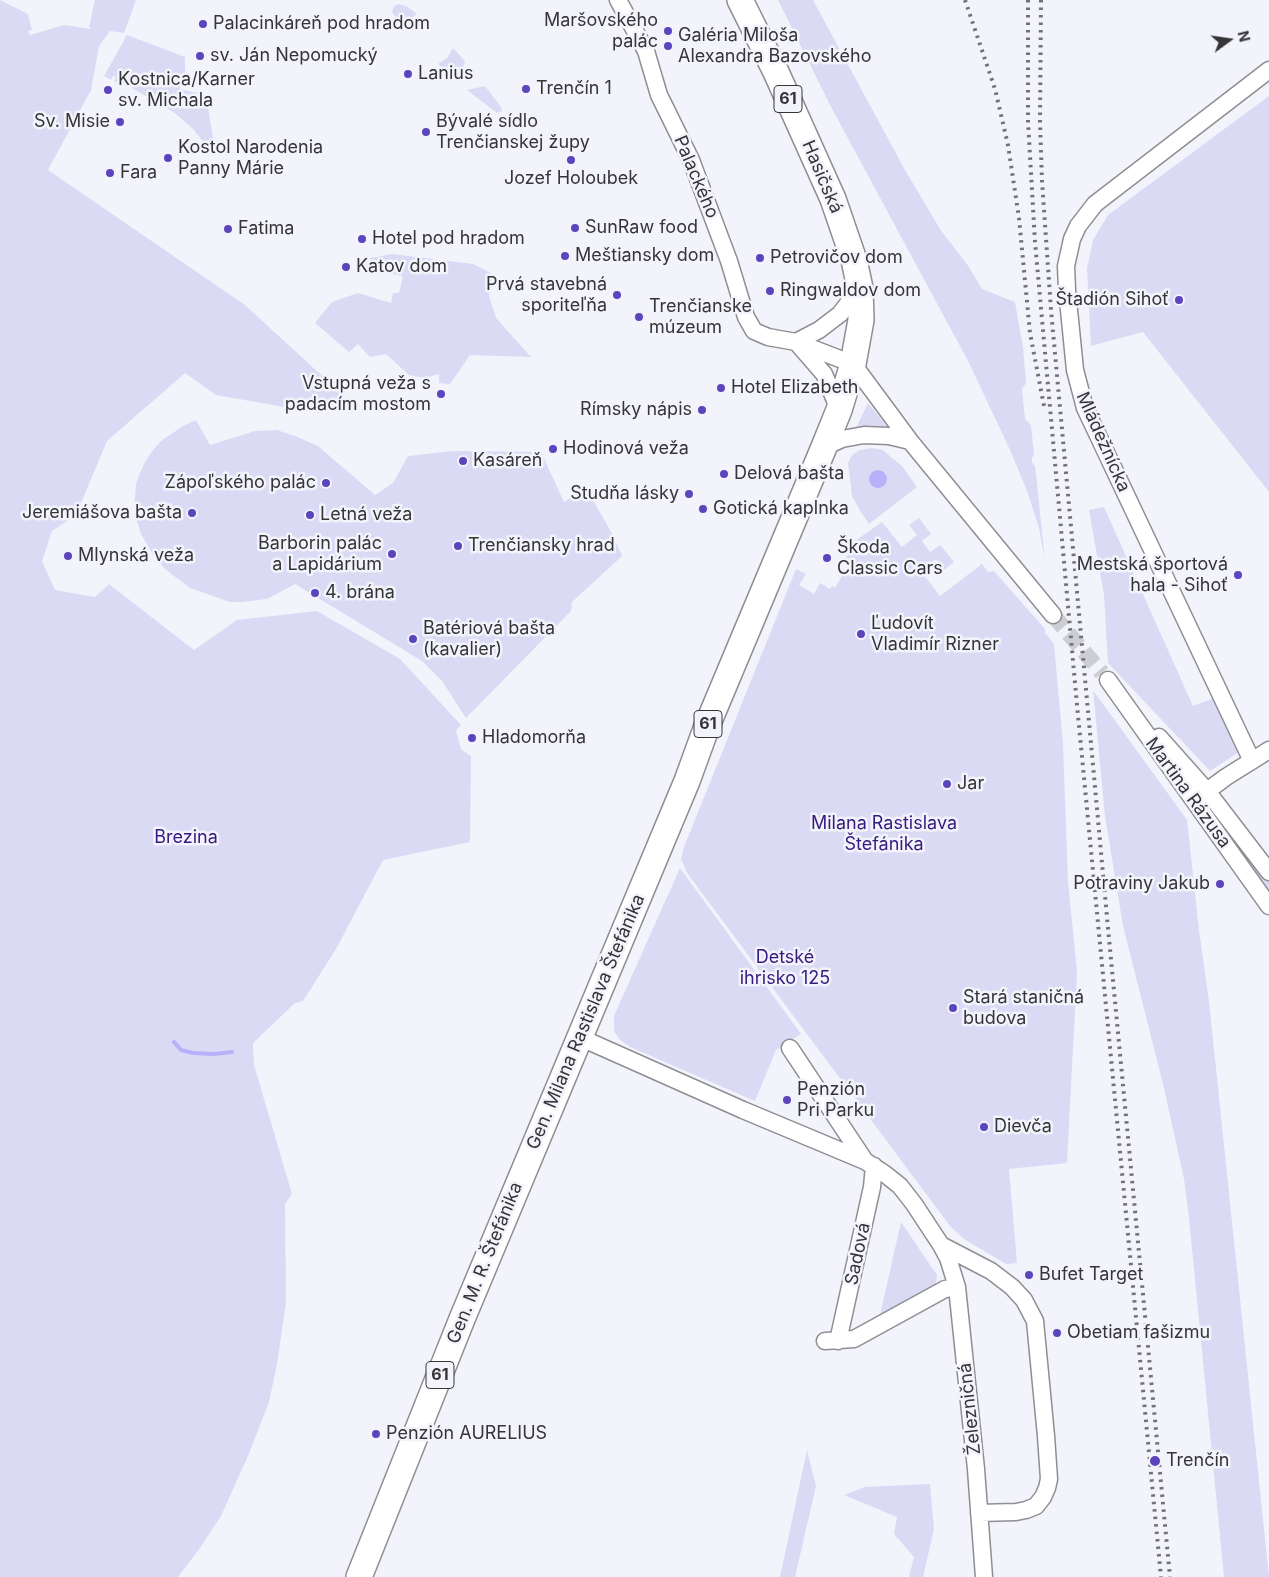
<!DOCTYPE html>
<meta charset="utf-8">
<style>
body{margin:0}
#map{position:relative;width:1269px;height:1577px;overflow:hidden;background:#f3f3fb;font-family:Inter,sans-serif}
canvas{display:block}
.north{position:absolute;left:1204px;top:15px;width:50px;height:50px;-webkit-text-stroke:4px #f3f3fb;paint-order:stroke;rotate:76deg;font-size:14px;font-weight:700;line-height:20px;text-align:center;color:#353538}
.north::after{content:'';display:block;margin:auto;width:18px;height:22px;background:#353538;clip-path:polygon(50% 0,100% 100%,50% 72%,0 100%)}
</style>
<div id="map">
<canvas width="1269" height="1577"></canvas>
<div class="north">N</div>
</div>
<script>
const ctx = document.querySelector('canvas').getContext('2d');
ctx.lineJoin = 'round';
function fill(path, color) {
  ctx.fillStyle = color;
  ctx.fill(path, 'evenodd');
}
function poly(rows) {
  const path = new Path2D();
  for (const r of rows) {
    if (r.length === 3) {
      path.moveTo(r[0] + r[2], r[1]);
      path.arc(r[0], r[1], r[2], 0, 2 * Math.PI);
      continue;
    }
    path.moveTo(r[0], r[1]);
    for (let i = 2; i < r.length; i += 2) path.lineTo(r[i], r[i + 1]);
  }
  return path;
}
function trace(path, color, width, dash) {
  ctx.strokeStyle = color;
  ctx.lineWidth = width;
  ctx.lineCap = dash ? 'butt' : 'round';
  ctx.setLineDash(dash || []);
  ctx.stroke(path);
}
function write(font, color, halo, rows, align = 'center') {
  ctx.font = font + ' Inter,sans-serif';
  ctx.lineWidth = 5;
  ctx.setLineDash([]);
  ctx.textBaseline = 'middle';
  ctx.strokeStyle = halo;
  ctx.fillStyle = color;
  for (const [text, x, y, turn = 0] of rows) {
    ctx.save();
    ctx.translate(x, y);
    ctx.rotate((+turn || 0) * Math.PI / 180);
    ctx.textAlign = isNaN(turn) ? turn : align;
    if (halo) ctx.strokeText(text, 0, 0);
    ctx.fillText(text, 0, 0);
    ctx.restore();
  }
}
fill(poly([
 [0,0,28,14,32,30,28,31,30,35,64,25,90,29,91,28,89,27,95,0,136,0,124,33,110,31,99,46,91,90,48,170,245,305,344,396,318,413,216,395,185,373,107,441,76,515,52,531,42,561,55,590,95,597,109,584,194,650,237,620,317,611,400,659,461,725,456,731,461,749,471,756,470,842,383,860,336,949,303,1001,295,1003,253,1043,254,1065,292,1194,285,1204,286,1302,277,1364,269,1402,248,1456,221,1516,200,1548,178,1577,0,1577],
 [778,0,813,0,905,170,940,229,969,267,982,289,1015,302,1023,347,1026,383,1022,389,1025,419,1031,425,1034,455,1032,458,1032,463,1035,466,1036,474,1045,561,1039,528,1027,491,1011,452,968,361,830,105],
 [398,4,406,6,417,14,409,20,403,28,392,12,394,6],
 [127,35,185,57,185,73,182,73,180,89,206,95,214,144,206,145,192,128,175,113,127,85,123,83,122,86,114,81,116,77,113,76,111,80,104,76],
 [453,48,465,61,460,78,457,81,438,64,447,58],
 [485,86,501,107,502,111,497,113,467,90],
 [1269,96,1269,492,1143,332,1091,346,1087,268,1093,240,1108,215],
 [392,254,473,264,493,274,489,296,496,318,531,357,470,355,450,384,439,383,439,374,424,378,409,375,386,354,370,357,358,344,349,352,315,323,332,302,358,293,391,303,393,293,399,293,403,276,362,268,366,259],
 [700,297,715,305,716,308,694,303,695,300],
 [868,403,890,430,854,432],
 [196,420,210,445,255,431,277,430,295,436,318,446,375,495,393,483,408,456,452,451,541,452,564,502,581,492,589,493,613,535,622,556,572,602,571,611,466,718,442,681,422,661,295,584,267,599,242,602,230,602,190,588,165,569,153,555,141,534,134,512,136,484,140,473,145,462,153,450,161,441,183,426],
 [872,448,883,450,892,458,902,466,917,487,869,524,859,509,852,496,848,463,852,455,860,450],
 [1104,507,1193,706,1214,698,1239,752,1210,771,1108,663,1104,595,1089,510],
 [919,518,931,534,922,541,930,552,940,545,954,562,944,570,936,559,921,571,940,596,982,564,988,572,994,571,1045,629,1045,633,1054,644,1063,743,1068,881,1077,972,1067,1163,1009,1169,1017,1263,1006,1264,964,1239,950,1226,687,873,681,859,684,847,796,569,806,574,799,585,814,594,820,583,830,589,832,586,835,588,847,567,844,562,855,541,882,522,902,547,917,535,909,525],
 [1093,690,1187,820,1199,930,1209,1001,1269,1577,1224,1577,1189,1218,1184,1179,1163,1084,1123,926,1105,816],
 [1208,803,1269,880,1269,892,1206,804],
 [680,868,801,1034,776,1050,755,1101,630,1047,620,1040,614,1031,614,1016],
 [901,1222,937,1275,935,1287,885,1316,880,1315],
 [807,1450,816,1486,795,1577,780,1577],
 [930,1484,934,1529,923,1577,909,1577,914,1557,894,1534,897,1517,844,1495,865,1487]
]), '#dbdaf4');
fill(poly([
 [878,479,9]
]), '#b6b1f8');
trace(poly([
 [174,1042,181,1050,193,1053,214,1054,232,1052]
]), '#b6b1f8', 4);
trace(poly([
 [1053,615,1102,673]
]), '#cdcdd4', 16, [16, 8]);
const street = poly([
 [618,0,646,51,659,95,691,160,729,261,746,317,754,331,768,337,796,342,853,364,910,441,1053,615],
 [796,342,819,330,840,314,860,288],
 [798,344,824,374,839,410],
 [824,447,842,439,864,435,889,436,910,441],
 [1108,680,1269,906],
 [1159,737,1207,791,1269,872],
 [1252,761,1085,408,1075,370,1067,290,1066,266,1072,239,1078,226,1095,204,1269,70],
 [1199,797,1226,777,1269,750],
 [579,1037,743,1110,865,1161,885,1174,900,1186,914,1204,941,1245,948,1258,957,1287,976,1469,984,1577],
 [790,1048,865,1161],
 [941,1245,991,1271,1012,1287,1024,1300,1035,1321,1046,1436,1049,1479,1047,1488,1043,1497,1036,1506,1026,1510,1016,1512,979,1513],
 [825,1341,854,1339,945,1289,957,1287],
 [838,1341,872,1187,874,1166]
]);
const primary = poly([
 [359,1577,462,1319,687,781,707,726,824,447,839,410,853,364,861,320,860,288,854,260,833,199,776,72,740,0]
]);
trace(street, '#8e8e94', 19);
trace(primary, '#8e8e94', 28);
trace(street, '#fff', 16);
trace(primary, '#fff', 25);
trace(poly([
 [965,0,995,89,1008,145,1019,218,1030,333,1044,406],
 [1028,0,1028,121,1035,242,1077,705,1161,1577],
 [1041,0,1040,122,1042,181,1051,310,1108,928,1170,1577]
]), '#727276', 4, [2.5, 5]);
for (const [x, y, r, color] of [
 [203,24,5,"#5c44bc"],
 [668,31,5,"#5c44bc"],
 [668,46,5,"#5c44bc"],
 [200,56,5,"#5c44bc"],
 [408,74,5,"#5c44bc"],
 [526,89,5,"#5c44bc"],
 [108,90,5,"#5c44bc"],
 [120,122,5,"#5c44bc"],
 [426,132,5,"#5c44bc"],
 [168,158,5,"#5c44bc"],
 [571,160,5,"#5c44bc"],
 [110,173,5,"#5c44bc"],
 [575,228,5,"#5c44bc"],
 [228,229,5,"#5c44bc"],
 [362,239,5,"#5c44bc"],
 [565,256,5,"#5c44bc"],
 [760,258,5,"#5c44bc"],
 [346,267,5,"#5c44bc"],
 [770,291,5,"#5c44bc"],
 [617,295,5,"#5c44bc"],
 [1179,300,5,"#5c44bc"],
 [639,317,5,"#5c44bc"],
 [721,388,5,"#5c44bc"],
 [441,394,5,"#5c44bc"],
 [702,410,5,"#5c44bc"],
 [553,449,5,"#5c44bc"],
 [463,461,5,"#5c44bc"],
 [724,474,5,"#5c44bc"],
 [326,483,5,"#5c44bc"],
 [689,494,5,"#5c44bc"],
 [703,509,5,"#5c44bc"],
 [192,513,5,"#5c44bc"],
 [310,515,5,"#5c44bc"],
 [458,546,5,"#5c44bc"],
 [392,554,5,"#5c44bc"],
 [68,556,5,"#5c44bc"],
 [827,558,5,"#5c44bc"],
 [1238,575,5,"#5c44bc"],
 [315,593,5,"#5c44bc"],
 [861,634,5,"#5c44bc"],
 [413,639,5,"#5c44bc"],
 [472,738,5,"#5c44bc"],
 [947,784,5,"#5c44bc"],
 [1220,884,5,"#5c44bc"],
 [953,1008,5,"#5c44bc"],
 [787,1100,5,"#5c44bc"],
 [984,1127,5,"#5c44bc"],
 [1029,1275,5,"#5c44bc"],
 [1057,1333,5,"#5c44bc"],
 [376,1434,5,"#5c44bc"],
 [1155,1461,6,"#5c44bc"]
]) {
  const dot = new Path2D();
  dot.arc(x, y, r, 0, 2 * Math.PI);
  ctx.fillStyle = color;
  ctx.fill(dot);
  trace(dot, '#f3f3fb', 2);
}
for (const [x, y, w] of [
 [788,99,28],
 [708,724,28],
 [440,1375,28]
]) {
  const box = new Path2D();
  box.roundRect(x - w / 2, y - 13.5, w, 27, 4);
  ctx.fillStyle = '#f3f3fb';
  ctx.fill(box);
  trace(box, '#353538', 1);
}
write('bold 16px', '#353538', null, [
 ["61",788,99],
 ["61",708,724],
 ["61",440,1375]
]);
write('18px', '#353538', '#f3f3fb', [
 ["Maršovského",658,21,"right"],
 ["palác",658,42,"right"],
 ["Palacinkáreň pod hradom",213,24],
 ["Galéria Miloša",678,36],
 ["Alexandra Bazovského",678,57],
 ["sv. Ján Nepomucký",210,56],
 ["Lanius",418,74],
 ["Kostnica/Karner",118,80],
 ["sv. Michala",118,101],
 ["Trenčín 1",536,89],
 ["Sv. Misie",110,122,"right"],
 ["Bývalé sídlo",436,122],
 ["Trenčianskej župy",436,143],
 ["Kostol Narodenia",178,148],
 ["Panny Márie",178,169],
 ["Fara",120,173],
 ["Jozef Holoubek",571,179,"center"],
 ["SunRaw food",585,228],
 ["Fatima",238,229],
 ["Hotel pod hradom",372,239],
 ["Meštiansky dom",575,256],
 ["Petrovičov dom",770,258],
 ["Katov dom",356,267],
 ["Prvá stavebná",607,285,"right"],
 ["sporiteľňa",607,306,"right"],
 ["Ringwaldov dom",780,291],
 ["Štadión Sihoť",1169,300,"right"],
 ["Trenčianske",649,307],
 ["múzeum",649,328],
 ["Vstupná veža s",431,384,"right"],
 ["padacím mostom",431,405,"right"],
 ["Hotel Elizabeth",731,388],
 ["Rímsky nápis",692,410,"right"],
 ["Hodinová veža",563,449],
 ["Kasáreň",473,461],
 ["Delová bašta",734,474],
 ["Zápoľského palác",316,483,"right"],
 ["Studňa lásky",679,494,"right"],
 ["Gotická kaplnka",713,509],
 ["Jeremiášova bašta",182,513,"right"],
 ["Letná veža",320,515],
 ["Barborin palác",382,544,"right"],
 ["a Lapidárium",382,565,"right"],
 ["Trenčiansky hrad",468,546],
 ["Škoda",837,548],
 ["Classic Cars",837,569],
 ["Mlynská veža",78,556],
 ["Mestská športová",1228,565,"right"],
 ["hala - Sihoť",1228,586,"right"],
 ["4. brána",325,593],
 ["Ľudovít",871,624],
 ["Vladimír Rizner",871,645],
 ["Batériová bašta",423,629],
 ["(kavalier)",423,650],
 ["Hladomorňa",482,738],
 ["Jar",957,784],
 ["Potraviny Jakub",1210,884,"right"],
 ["Stará staničná",963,998],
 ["budova",963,1019],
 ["Penzión",797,1090],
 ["Pri Parku",797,1111],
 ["Dievča",994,1127],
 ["Bufet Target",1039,1275],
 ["Obetiam fašizmu",1067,1333],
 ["Penzión AURELIUS",386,1434],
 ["Trenčín",1166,1461]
], 'left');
write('18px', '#353538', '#f3f3fb', [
 ["Palackého",696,177,67],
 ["Hasičská",822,177,67],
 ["Mládežnícka",1103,442,66],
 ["Martina Rázusa",1188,793,54],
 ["Gen. Milana Rastislava Štefánika",586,1022,-67],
 ["Sadová",858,1254,-78],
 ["Gen. M. R. Štefánika",485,1263,-68],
 ["Železničná",970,1409,-96]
]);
write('18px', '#361a7f', '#f3f3fb', [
 ["Milana Rastislava",884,824],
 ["Štefánika",884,845],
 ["Brezina",186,838],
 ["Detské",785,958],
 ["ihrisko 125",785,979]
]);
</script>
